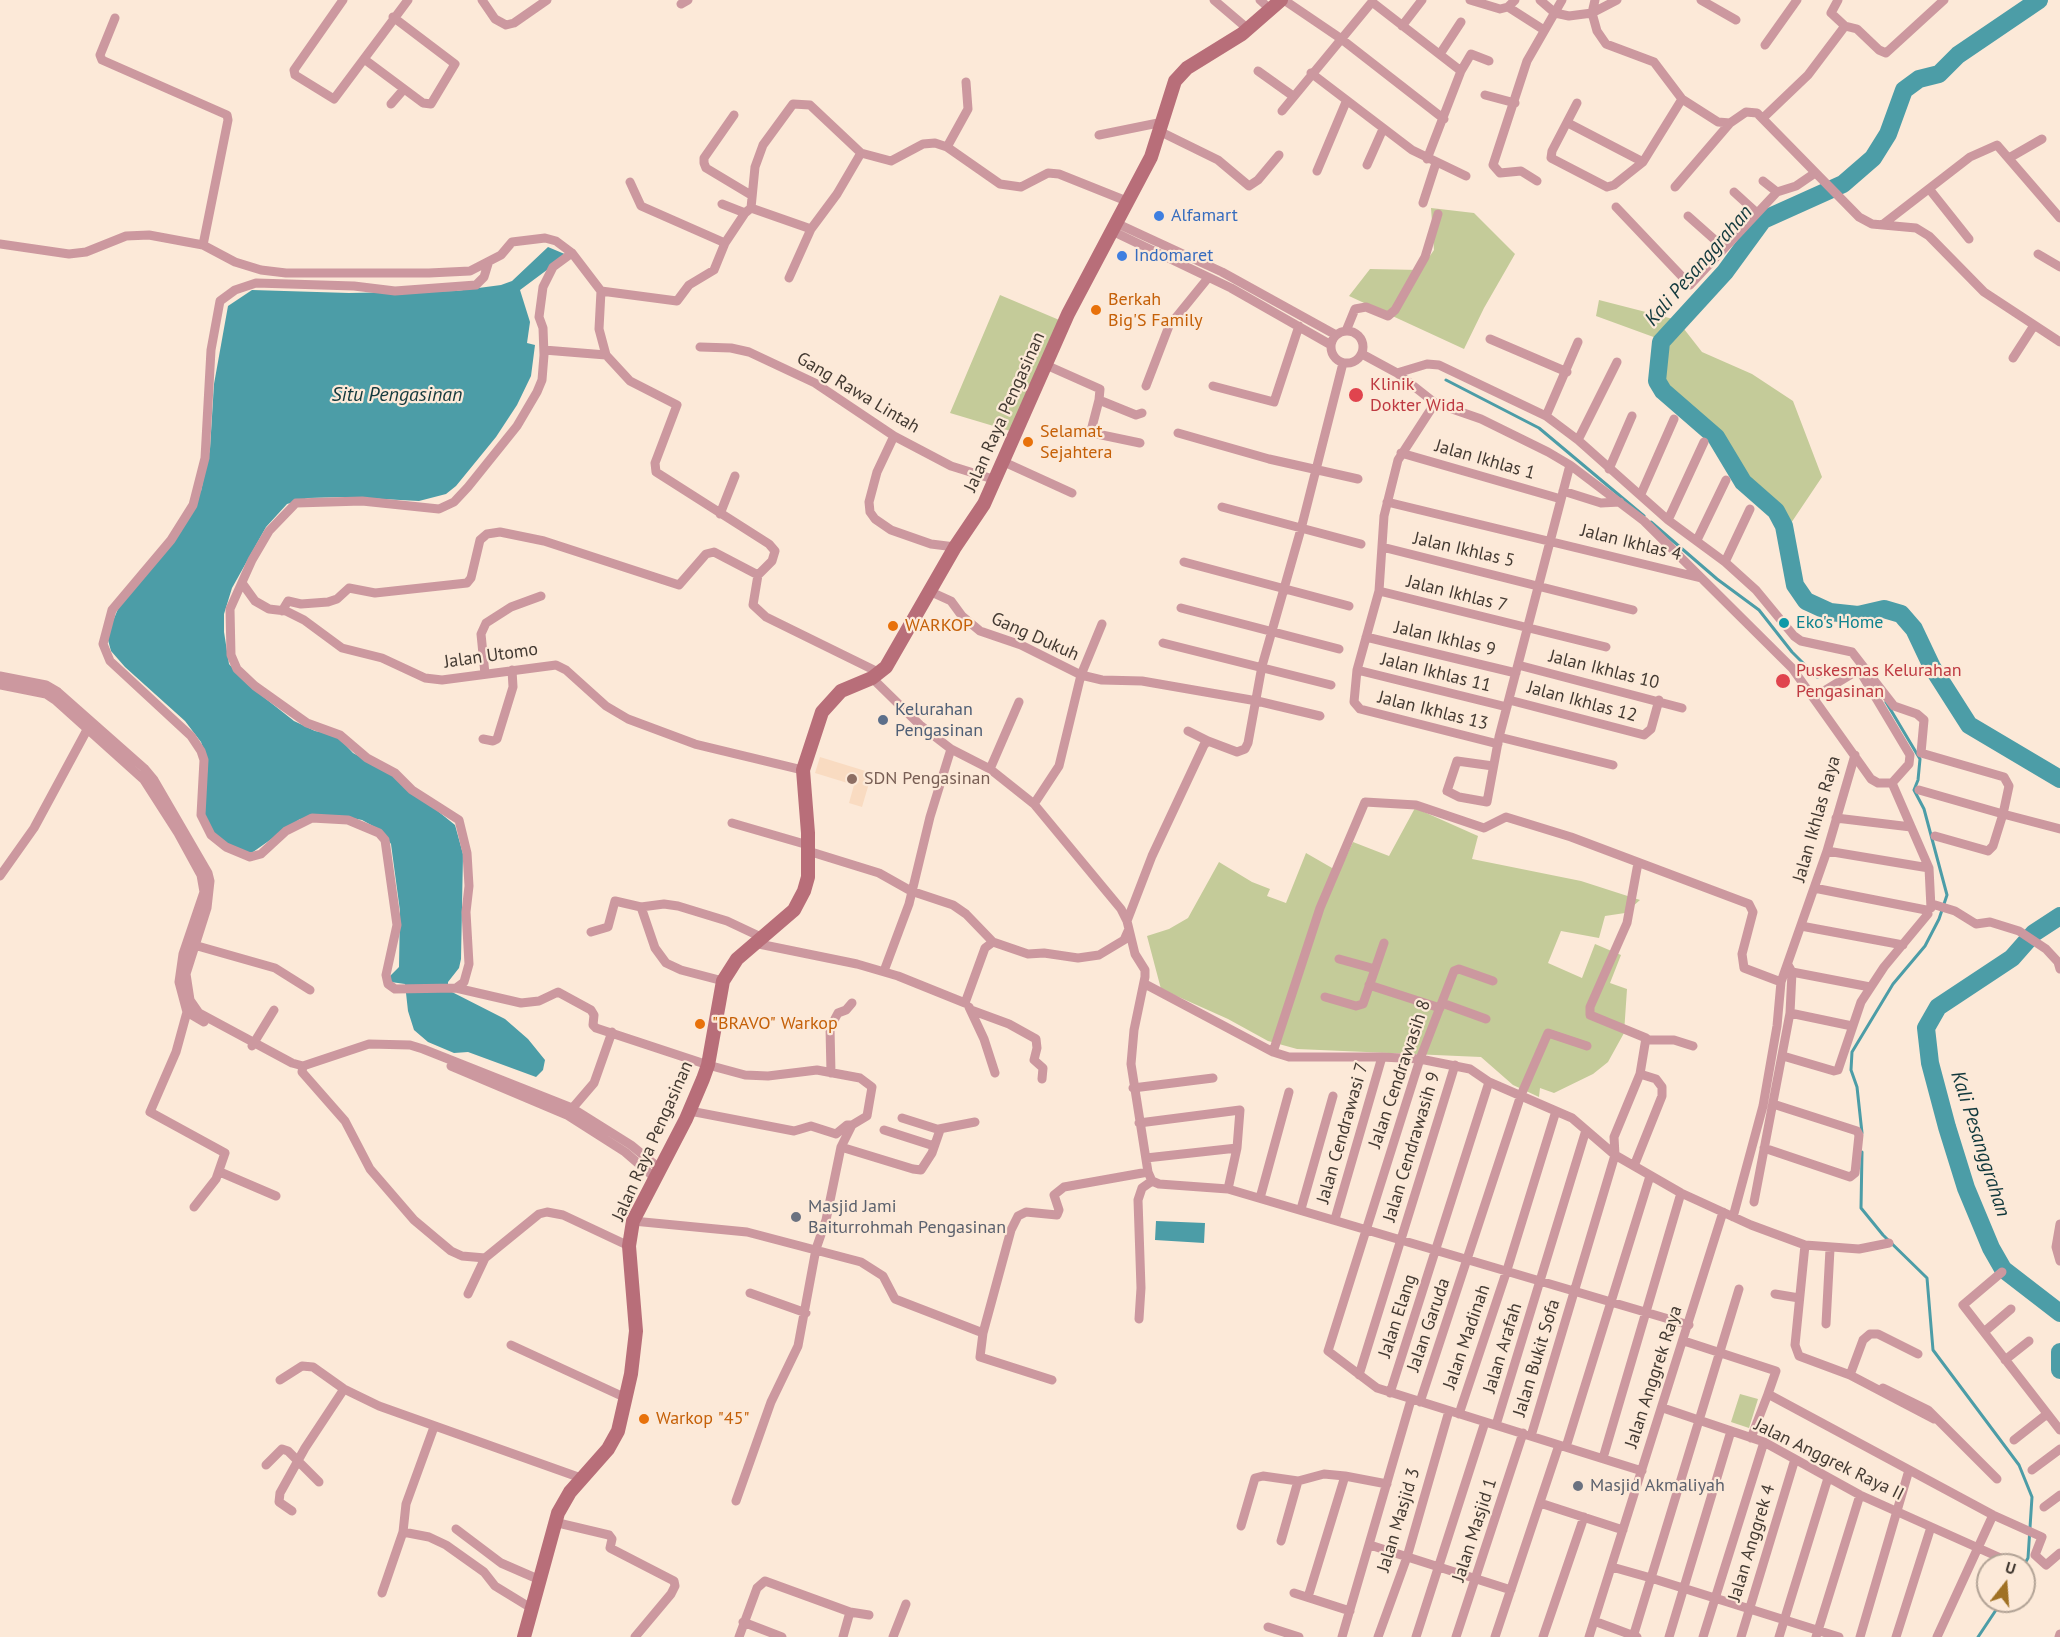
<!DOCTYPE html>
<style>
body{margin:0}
#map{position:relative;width:2060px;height:1637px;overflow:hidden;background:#fce9d8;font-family:"PT Sans",sans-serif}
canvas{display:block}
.north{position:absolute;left:1976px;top:1553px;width:60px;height:60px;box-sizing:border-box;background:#fce9d8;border:2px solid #b2a396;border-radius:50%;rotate:17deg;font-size:16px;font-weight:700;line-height:24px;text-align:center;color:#433a32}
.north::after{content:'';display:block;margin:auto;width:21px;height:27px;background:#a07124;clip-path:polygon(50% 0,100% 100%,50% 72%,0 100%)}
</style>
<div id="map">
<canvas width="2060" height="1637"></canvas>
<div class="north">U</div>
</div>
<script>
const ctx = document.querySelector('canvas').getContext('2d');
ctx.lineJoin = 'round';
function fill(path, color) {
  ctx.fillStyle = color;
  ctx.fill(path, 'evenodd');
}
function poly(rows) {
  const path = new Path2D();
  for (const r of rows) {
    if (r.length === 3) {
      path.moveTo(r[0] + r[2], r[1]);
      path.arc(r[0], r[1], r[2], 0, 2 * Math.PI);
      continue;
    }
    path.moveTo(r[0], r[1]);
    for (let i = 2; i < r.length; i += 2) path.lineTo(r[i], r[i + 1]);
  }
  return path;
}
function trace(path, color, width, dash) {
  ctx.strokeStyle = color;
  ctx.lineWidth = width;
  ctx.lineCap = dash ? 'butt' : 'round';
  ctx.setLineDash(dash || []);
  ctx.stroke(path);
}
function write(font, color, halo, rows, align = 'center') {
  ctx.font = font + ' "PT Sans",sans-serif';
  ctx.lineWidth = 4.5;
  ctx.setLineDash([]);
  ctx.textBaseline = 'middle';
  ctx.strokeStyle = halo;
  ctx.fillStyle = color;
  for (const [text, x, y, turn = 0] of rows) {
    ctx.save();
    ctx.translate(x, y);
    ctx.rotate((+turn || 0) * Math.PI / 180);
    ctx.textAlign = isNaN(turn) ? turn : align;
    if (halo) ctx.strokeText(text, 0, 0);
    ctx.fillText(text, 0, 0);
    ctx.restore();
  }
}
fill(poly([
 [820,757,872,773,862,807,849,803,854,785,815,773]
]), '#f9dbc1');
fill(poly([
 [1431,208,1474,213,1515,254,1484,308,1464,349,1349,296,1370,269,1420,270,1434,250],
 [1000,295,1064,322,1017,433,950,413],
 [1599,300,1677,320,1702,352,1752,374,1793,401,1822,477,1785,532,1778,508,1745,487,1707,428,1669,394,1653,367,1659,339,1596,316],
 [1415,808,1478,836,1472,859,1581,881,1640,900,1625,913,1605,916,1599,938,1561,931,1548,963,1582,978,1595,944,1621,955,1610,983,1627,989,1624,1033,1608,1062,1593,1074,1554,1093,1540,1088,1539,1097,1513,1085,1481,1057,1297,1049,1268,1041,1228,1019,1161,989,1147,936,1169,929,1188,918,1219,862,1252,882,1270,889,1267,896,1286,903,1306,853,1339,872,1353,842,1389,856],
 [1740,1394,1758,1399,1749,1428,1731,1422]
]), '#c4cb99');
fill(poly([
 [548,247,567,255,520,290,530,322,527,343,535,345,531,376,517,405,496,437,456,486,446,494,419,501,345,497,308,498,287,504,266,527,232,588,224,614,224,632,229,664,247,684,294,721,315,731,336,735,353,753,393,775,455,825,463,854,461,959,459,968,448,982,448,990,505,1019,528,1039,545,1060,543,1070,536,1077,468,1052,454,1053,428,1042,414,1030,408,1011,405,984,391,982,390,976,399,967,400,911,391,844,382,831,362,820,347,817,300,819,253,852,246,853,229,846,207,827,204,808,208,761,201,742,185,721,125,667,111,651,108,640,110,628,118,609,201,491,210,449,214,384,228,306,252,290,349,293,456,291,501,285,512,281],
 [1156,1221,1205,1223,1204,1243,1155,1240]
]), '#4c9da7');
trace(poly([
 [1446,380,1539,428,1644,516],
 [1651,522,1717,579,1759,610,1792,652,1817,677,1857,668],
 [1862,1133,1857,1087,1851,1070,1852,1052,1893,984,1925,946,1939,919,1947,895,1924,809,1914,790,1918,780,1920,759,1886,702],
 [1862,1152,1861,1208,1883,1235,1927,1278,1933,1350,2019,1465,2032,1497,2028,1558,2024,1565],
 [1978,1637,2002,1601]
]), '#4c9da7', 3);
trace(poly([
 [2039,0,1958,55,1939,74,1919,79,1904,90,1888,134,1873,158,1843,184,1763,220,1725,272,1661,342,1657,381,1663,391,1716,437,1743,482,1776,511,1784,526,1795,585,1806,601,1830,612,1858,615,1884,609,1901,614,1914,629,1932,667,1969,725,2060,779],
 [2060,916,2034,933,2012,958,1938,1007,1926,1028,1930,1063,1947,1127,1966,1188,1991,1248,2003,1269,2060,1313],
 [2060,1352,2060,1370]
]), '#4c9da7', 18);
trace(poly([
 [343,0,294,70,295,75,334,99,408,0],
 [482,0,495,19,506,25,514,23,547,0],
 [1214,0,1248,29],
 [1260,0,1271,10],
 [1284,0,1340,38,1444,119],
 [1470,0,1500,9,1508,7,1515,0],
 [1540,0,1555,13,1569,16,1592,13,1617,0],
 [1595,0,1592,13,1597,31,1606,44,1654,62,1682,99,1718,122,1730,123,1746,112,1757,113,1859,217,1872,224,1916,228,1929,236,1984,292,2060,342],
 [1701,0,1736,20],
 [1838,0,1831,13,1845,26],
 [681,4,688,0],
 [1508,7,1544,30],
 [115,18,100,55,102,60,227,115,228,120,203,245],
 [1402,26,1422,0],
 [1765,45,1797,0],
 [1440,54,1461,22],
 [364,59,423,103,431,104,455,64,393,17],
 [1258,71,1293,96],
 [1311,73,1412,150,1466,176],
 [1485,95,1515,103],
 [1577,103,1552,151,1551,158,1607,187,1614,185,1643,162,1682,99],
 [391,104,404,89],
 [1282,111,1372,2,1461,71],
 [734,115,704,158,704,163,706,168,751,195],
 [1763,118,1808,75,1845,26,1857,29,1879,50,1886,53,1944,0],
 [1568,123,1643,162],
 [1161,132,1218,160,1249,186,1258,180,1279,155],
 [1099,135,1163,122],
 [947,147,968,109,966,82],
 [2009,158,2042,139],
 [1427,159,1461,71,1471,54,1489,61],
 [1367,165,1383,129],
 [1317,171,1346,102],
 [1537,181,1521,171,1500,173,1493,165,1527,61,1562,0],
 [1763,181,1777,192],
 [630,182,641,206,725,243],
 [1675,187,1730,123],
 [1930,190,1969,239],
 [1734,192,1757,213],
 [1423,203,1436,163],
 [722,204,745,213],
 [1616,207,1690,285,1777,192,1796,186,1815,173],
 [751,208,755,167,763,145,793,104,810,105,861,153],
 [1688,216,1724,248],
 [1116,223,1222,272,1336,335],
 [1882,225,1970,157,1997,145,2060,218],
 [1112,231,1231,288,1331,345],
 [0,244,69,254,86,252,126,236,149,235,203,245,235,262,261,270,286,273,429,273,470,271,501,255,512,242,545,238,556,241,572,253,601,291,599,329,606,355,630,381,677,405,655,463,656,472,769,544,775,551,772,561,758,575,753,605,766,617,880,673],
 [2038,254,2060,267],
 [488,264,484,277,476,285,395,291,354,286,256,283,235,290,220,301,211,350,205,458,193,505,171,540,112,610,103,644,110,661,191,736,201,751,204,760,201,815,211,835,226,847,250,857,261,854,286,831,312,818,348,820,379,833,385,840,397,925,386,975,388,984,395,989,456,988,464,982,469,964,466,912,469,886,467,853,459,820,412,790,395,773,367,758,340,735,307,723,255,686,237,669,231,655,230,609,252,560,269,531,296,503,362,501,439,509,454,502,468,487,517,426,537,392,542,380,544,355,543,328,539,317,543,287,553,267,572,253],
 [789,278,811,229],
 [601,291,677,301,689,285,714,270,725,243,745,213,751,208,811,229,837,194,861,153,891,161,923,144,935,143,947,147,1000,184,1021,187,1048,173,1059,174,1129,202],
 [1347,347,16],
 [1346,331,1355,309,1366,307,1388,316,1395,310,1425,257,1438,214],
 [1490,339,1567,372],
 [700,347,731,348,749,352,815,383,894,436,951,466,996,480],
 [544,350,606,355],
 [1362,354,1397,373,1435,403,1481,419,1548,452,1570,465,1644,521,1792,668,1871,779,1878,783,1892,783],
 [2013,358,2033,327],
 [1343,363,1301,529,1262,666,1248,743,1245,749,1237,752,1208,741,1204,745,1152,856,1127,921,1135,954,1145,970,1145,977,1134,1030,1131,1064,1148,1172,1152,1181,1159,1184,1228,1189,1689,1325],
 [1046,365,1100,389,1099,400],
 [1397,373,1427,364,1439,365,1546,416,1578,440,1668,520,1725,562,1756,590,1794,636,1801,641,1852,652,1894,706,1917,714,1924,720,1921,753,2004,777,2009,786,2003,814,2060,829],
 [1146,386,1169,326,1208,278],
 [1213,386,1274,402,1299,326],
 [1435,403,1398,460,1384,516,1379,591,1357,670,1354,702,1360,709,1498,744],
 [1546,416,1578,342],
 [1178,433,1269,459,1358,479],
 [894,436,877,472,869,502,870,512,875,519,891,530,931,544,955,547],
 [1578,440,1617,362],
 [1140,443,1097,434,1092,427,1099,400,1136,415,1142,413],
 [1401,453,1561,499],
 [1004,462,1072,493],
 [1609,469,1632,416],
 [1563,491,1601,503,1620,502],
 [1641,494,1674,419],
 [1387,502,1701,578],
 [1222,507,1361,544],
 [720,514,735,476],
 [1668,520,1704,442],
 [1697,540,1726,480],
 [1382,547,1633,610],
 [1184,562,1349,606],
 [1725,562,1750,509],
 [242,583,255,601,269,609,286,611,304,620,342,648,382,658,425,678,442,680,556,665,566,670,606,706,628,719,695,744,803,770],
 [929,591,951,601,962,616,980,631,1021,645,1081,675,1102,680,1142,681,1257,701,1320,716],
 [1379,591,1606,647],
 [1181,608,1339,649],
 [282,611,288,601,301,604,328,602,337,599,349,588,375,593,467,583,471,578,480,540,487,534,500,532,544,541,679,585,706,554,714,552,758,575],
 [1366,637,1516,673],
 [1163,643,1331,685],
 [1518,665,1682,708],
 [1357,670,1507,707],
 [485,674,481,634,486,623,511,607,541,596],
 [0,676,46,685,58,692,144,768,154,780,208,873,210,881,207,908,186,974,190,1000,199,1013,292,1063,303,1066,369,1044,410,1045,423,1049,572,1108,631,1145,659,1168],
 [872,678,920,725,951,749,990,769,1034,804,1121,909,1127,921],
 [0,685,46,694,55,700,144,780,178,833,201,875,204,892,183,954,179,982,187,1012,204,1022],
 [1814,697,1855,672,1861,673,1910,755,1909,764,1892,783],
 [1509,700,1644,735,1651,729,1659,700],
 [1188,731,1208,741],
 [1499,737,1613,765],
 [483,739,493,741,497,739,513,687,512,670],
 [1493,766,1457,761,1447,791,1459,797,1487,802,1499,737,1570,465],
 [990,769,1019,702],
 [1892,783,1929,868,1931,908],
 [1919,790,2003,814,1993,846,1988,851,1935,836],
 [1034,804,1059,766,1081,675,1102,624],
 [1836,818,1911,827],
 [732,823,808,845],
 [808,851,879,873,911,891,953,905,966,914,993,942],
 [1827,851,1929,868],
 [0,876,34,828,88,728],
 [1932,904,1955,911,1976,924,1990,922,2019,931,2046,949,2058,962,2060,969],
 [641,907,664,904,678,906,727,921,761,937],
 [1801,926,1903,945],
 [591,932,608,927,615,901,641,907,655,948,666,963,681,970,723,981],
 [754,943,857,964,898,976,965,1003,985,948,993,942,1028,954,1044,953,1078,958,1099,955,1124,940,1128,931],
 [194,945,275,968,310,990],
 [1339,959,1375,969],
 [884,971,909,904,930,817,951,749],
 [1792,972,1870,987],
 [1493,981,1459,969,1454,971,1420,1059,1328,1351,1377,1388,1642,1471],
 [1145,984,1273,1052,1289,1057,1382,1057,1420,1059,1470,1069,1489,1082,1572,1118,1615,1155,1681,1193,1751,1225,1805,1245,1795,1345,1799,1356,1850,1375,1934,1419],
 [1369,985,1440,1008],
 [456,988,521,1003,539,1001,558,992,591,1010,594,1015,593,1025,596,1028,708,1065,745,1075,768,1076,817,1070,860,1078,872,1087,867,1116,852,1125,841,1147,826,1220,816,1249,798,1346,771,1402,736,1501],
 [1325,997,1356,1006,1363,1004,1384,943],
 [1442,1003,1486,1019],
 [969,1007,984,1039,995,1073],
 [191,1008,187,1012,176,1052,150,1112,225,1153,216,1179,194,1207],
 [971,1010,1009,1024,1036,1039,1037,1048,1034,1060,1043,1068,1042,1079],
 [1790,1013,1852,1026],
 [1647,1040,1674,1040,1693,1046],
 [252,1046,274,1010],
 [1273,1052,1320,908,1365,802,1416,805,1484,828,1506,817,1571,837,1749,904,1753,912,1742,954,1744,968,1781,982],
 [1783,1056,1834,1071,1838,1070,1861,1002,1884,967,1928,914,1926,910,1814,888],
 [303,1066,302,1072,345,1121,370,1169,414,1220,451,1251,462,1256,485,1258,539,1214,547,1212,563,1215,629,1246],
 [451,1066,567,1115,625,1152,654,1177],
 [831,1073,830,1028,838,1013,846,1010,852,1003],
 [1133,1088,1213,1078],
 [570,1111,594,1083,612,1032],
 [690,1111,794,1131,811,1126,836,1134,847,1125,852,1125],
 [1139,1123,1240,1110,1237,1148,1228,1189],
 [939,1129,975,1122],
 [884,1130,934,1146],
 [841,1147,913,1169,921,1170,932,1153,940,1130,902,1118],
 [1764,1148,1850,1177,1855,1173,1859,1135,1857,1131,1773,1104],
 [1146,1158,1237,1148],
 [1634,1166,1662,1096,1662,1087,1656,1079,1640,1074,1646,1038,1590,1015,1590,1007,1627,923,1638,863],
 [220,1172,276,1196],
 [1260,1198,1289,1092],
 [1754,1202,1790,1013,1792,972,1788,965],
 [1301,1209,1333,1096],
 [1733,1217,1763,1106,1777,1026,1781,982,1827,851,1855,755],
 [1335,1219,1382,1057],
 [633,1221,747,1232,861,1262,883,1276,895,1299,983,1333,1011,1230,1018,1216,1026,1212,1057,1215,1059,1210,1054,1195,1064,1187,1148,1172],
 [2060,1224,2056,1247,2060,1261],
 [1805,1245,1859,1249,1889,1243],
 [2002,1272,1963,1305,2060,1430],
 [750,1293,806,1313],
 [468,1294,485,1258],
 [1775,1294,1799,1298],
 [1139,1319,1141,1288,1138,1200,1142,1188,1152,1181],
 [1826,1324,1830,1249],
 [1984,1332,2011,1309],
 [983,1333,980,1357,1052,1380],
 [1684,1341,1776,1371,1768,1394,1993,1515,2042,1537,2035,1555,2046,1565,2060,1553],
 [511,1345,626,1398],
 [2005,1360,2029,1341],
 [1359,1375,1455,1065],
 [1850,1375,1863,1340,1870,1334,1878,1334,1918,1354],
 [280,1380,302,1366,313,1367,344,1389,379,1406,581,1478],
 [1883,1388,1928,1410,1997,1479],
 [1390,1393,1489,1082],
 [1420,1402,1521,1095,1548,1033,1587,1046],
 [1663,1408,1764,1442,1860,1495,2014,1564],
 [1459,1414,1507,1270,1556,1111],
 [1496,1425,1586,1130],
 [1531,1436,1615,1155,1614,1137,1640,1074],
 [1751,1438,1768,1394],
 [2014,1440,2047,1414],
 [1566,1447,1650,1176],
 [1603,1458,1681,1193],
 [266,1465,282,1449,288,1451,319,1482],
 [2032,1470,2060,1449],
 [1345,1476,1387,1484],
 [1540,1503,1623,1530],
 [2044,1507,2060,1495],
 [292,1511,279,1502,280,1493,305,1448,344,1389],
 [554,1522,609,1535,612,1539,610,1548,674,1581,675,1586,671,1594,635,1637],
 [1241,1526,1255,1478,1263,1476,1298,1481],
 [456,1529,501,1563,540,1580],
 [403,1532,429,1537,446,1545,484,1572,495,1586,531,1608],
 [1281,1541,1298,1481,1324,1474,1345,1476,1308,1597],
 [1370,1545,1511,1590],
 [1612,1567,1651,1578,1739,1289],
 [382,1593,403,1532,406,1504,434,1427],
 [1294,1593,1350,1611],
 [850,1612,869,1615],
 [1594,1621,1637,1637],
 [743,1622,782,1637],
 [1268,1627,1299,1637],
 [739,1637,757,1588,765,1581,850,1612,843,1637],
 [893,1637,906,1604],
 [1342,1637,1411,1400],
 [1378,1637,1407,1557,1449,1411],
 [1416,1637,1485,1422],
 [1456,1637,1523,1433],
 [1495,1637,1559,1445],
 [1543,1637,1584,1517],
 [1589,1637,1723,1212],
 [1633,1637,1651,1578,1839,1637],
 [1669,1637,1731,1431],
 [1703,1637,1764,1442],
 [1741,1637,1795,1459],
 [1779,1637,1828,1478],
 [1816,1637,1860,1495],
 [1860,1637,1909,1470],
 [1896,1637,1931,1527],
 [1937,1637,1993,1515],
 [2059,1637,2060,1634]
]), '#cc989f', 9);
trace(poly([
 [524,1637,558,1513,570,1492,608,1449,618,1431,631,1374,636,1331,629,1246,633,1221,686,1119,703,1079,708,1065,723,981,737,959,794,910,804,891,808,877,808,833,803,770,822,712,841,691,872,678,886,667,955,547,984,504,1068,314,1151,157,1175,81,1187,68,1242,34,1281,0]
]), '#b86e79', 14);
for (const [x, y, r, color] of [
 [1159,216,6,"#3f7fe0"],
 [1122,256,6,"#3f7fe0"],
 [1096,310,6,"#e8710a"],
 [1356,395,8,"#e0444e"],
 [1028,442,6,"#e8710a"],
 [1784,623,6,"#0f9aa8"],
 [893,626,6,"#e8710a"],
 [1783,681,8,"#e0444e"],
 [883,720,6,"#5c6f8a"],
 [852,779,6,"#8d6e63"],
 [700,1024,6,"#e8710a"],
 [796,1217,6,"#6b7280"],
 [644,1419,6,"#e8710a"],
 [1578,1486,6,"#6b7280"]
]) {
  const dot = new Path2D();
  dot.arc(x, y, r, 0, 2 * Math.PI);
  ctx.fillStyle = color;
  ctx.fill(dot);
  trace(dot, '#fce9d8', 2);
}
write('18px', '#366cbe', '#fce9d8', [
 ["Alfamart",1171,216],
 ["Indomaret",1134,256]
], 'left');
write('18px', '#c56008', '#fce9d8', [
 ["Berkah",1108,300],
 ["Big'S Family",1108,321],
 ["Selamat",1040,432],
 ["Sejahtera",1040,453],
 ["WARKOP",905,626],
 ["\"BRAVO\" Warkop",712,1024],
 ["Warkop \"45\"",656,1419]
], 'left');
write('18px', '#be3a42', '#fce9d8', [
 ["Klinik",1370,385],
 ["Dokter Wida",1370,406],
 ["Puskesmas Kelurahan",1796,671],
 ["Pengasinan",1796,692]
], 'left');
write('18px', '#433a32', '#fce9d8', [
 ["Gang Rawa Lintah",858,393,31],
 ["Jalan Raya Pengasinan",1005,412,-66],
 ["Jalan Ikhlas 1",1485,460,16],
 ["Jalan Ikhlas 4",1631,543,14],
 ["Jalan Ikhlas 5",1464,550,13],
 ["Jalan Ikhlas 7",1457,594,14],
 ["Gang Dukuh",1035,637,24],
 ["Jalan Ikhlas 9",1445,639,13],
 ["Jalan Utomo",491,656,-8],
 ["Jalan Ikhlas 10",1604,670,14],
 ["Jalan Ikhlas 11",1436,673,14],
 ["Jalan Ikhlas 12",1582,702,15],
 ["Jalan Ikhlas 13",1433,711,14],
 ["Jalan Ikhlas Raya",1817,819,-74],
 ["Jalan Cendrawasih 8",1400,1074,-71],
 ["Jalan Cendrawasi 7",1343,1133,-74],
 ["Jalan Raya Pengasinan",653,1141,-66],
 ["Jalan Cendrawasih 9",1412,1147,-73],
 ["Jalan Elang",1398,1316,-72],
 ["Jalan Garuda",1429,1325,-71],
 ["Jalan Madinah",1467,1337,-71],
 ["Jalan Arafah",1503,1348,-73],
 ["Jalan Bukit Sofa",1537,1358,-73],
 ["Jalan Anggrek Raya",1654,1377,-72],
 ["Jalan Anggrek Raya II",1829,1460,26],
 ["Jalan Masjid 3",1399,1520,-73],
 ["Jalan Masjid 1",1475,1530,-72],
 ["Jalan Anggrek 4",1752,1543,-73]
]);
write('18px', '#0d838f', '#fce9d8', [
 ["Eko's Home",1796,623]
], 'left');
write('18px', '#4e5e75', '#fce9d8', [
 ["Kelurahan",895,710],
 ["Pengasinan",895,731]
], 'left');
write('18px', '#785e54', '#fce9d8', [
 ["SDN Pengasinan",864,779]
], 'left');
write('18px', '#5b616d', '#fce9d8', [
 ["Masjid Jami",808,1207],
 ["Baiturrohmah Pengasinan",808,1228],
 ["Masjid Akmaliyah",1590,1486]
], 'left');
write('italic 20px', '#12393d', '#fce9d8', [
 ["Kali Pesanggrahan",1699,266,-49],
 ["Situ Pengasinan",397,395],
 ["Kali Pesanggrahan",1980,1144,72]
]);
</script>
